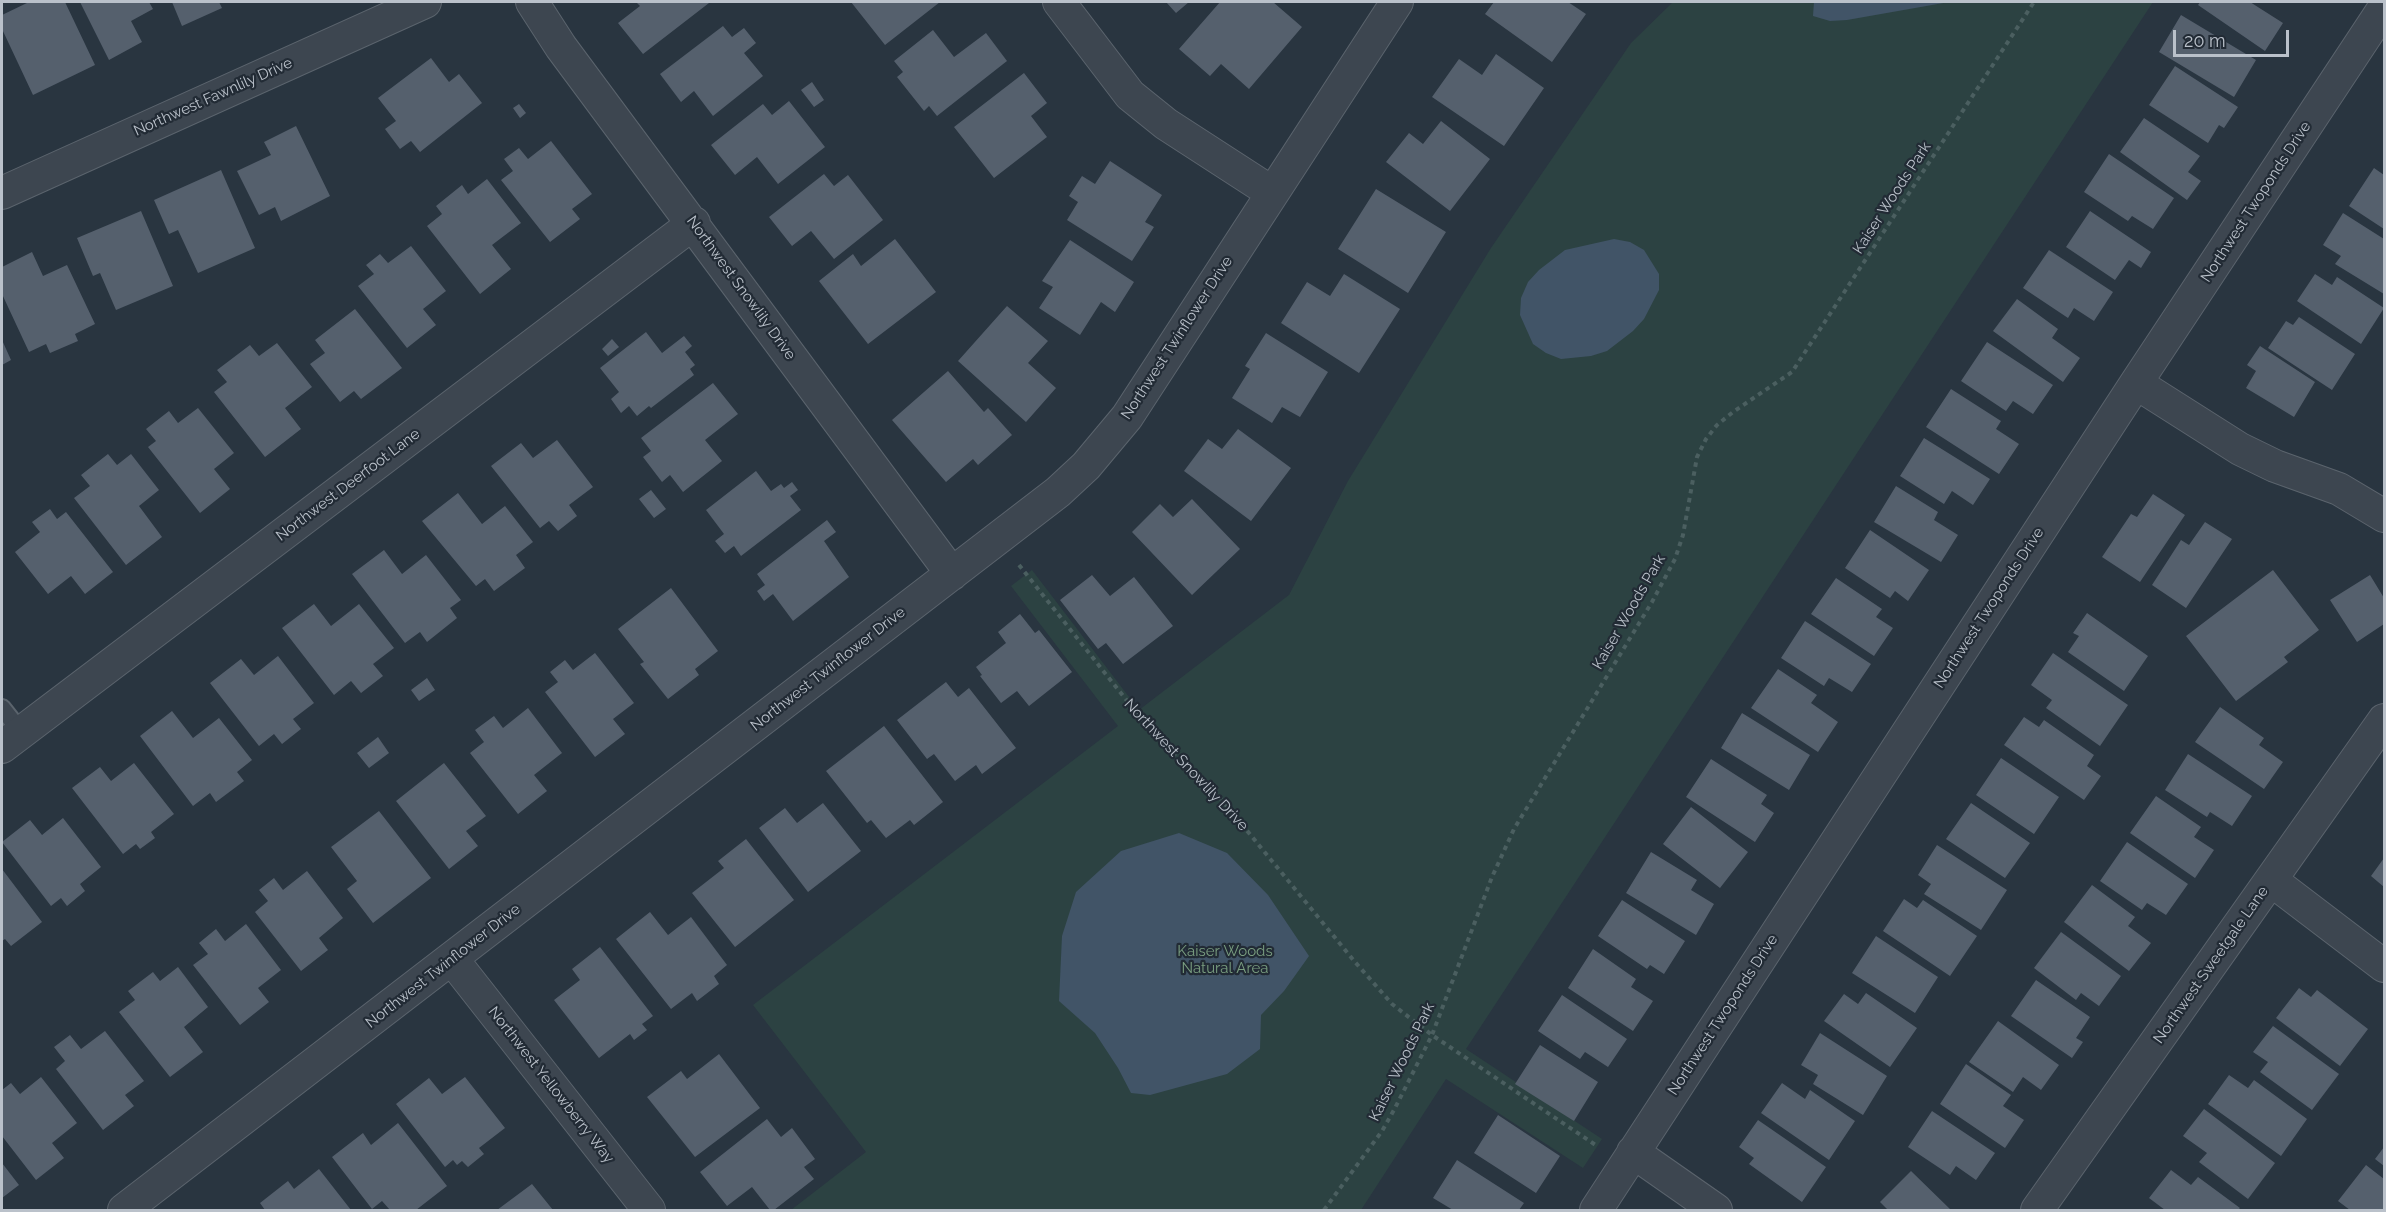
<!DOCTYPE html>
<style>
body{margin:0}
#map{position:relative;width:2386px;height:1212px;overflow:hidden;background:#293540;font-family:Raleway,sans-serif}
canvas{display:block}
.frame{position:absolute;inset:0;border:3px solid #bac1ca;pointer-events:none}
.scale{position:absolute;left:2173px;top:30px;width:116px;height:27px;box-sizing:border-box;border:3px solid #bac1ca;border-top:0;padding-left:8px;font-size:18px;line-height:21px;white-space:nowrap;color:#bac1ca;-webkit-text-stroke:4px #222b35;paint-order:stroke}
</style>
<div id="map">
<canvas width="2386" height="1212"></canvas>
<div class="frame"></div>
<div class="scale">20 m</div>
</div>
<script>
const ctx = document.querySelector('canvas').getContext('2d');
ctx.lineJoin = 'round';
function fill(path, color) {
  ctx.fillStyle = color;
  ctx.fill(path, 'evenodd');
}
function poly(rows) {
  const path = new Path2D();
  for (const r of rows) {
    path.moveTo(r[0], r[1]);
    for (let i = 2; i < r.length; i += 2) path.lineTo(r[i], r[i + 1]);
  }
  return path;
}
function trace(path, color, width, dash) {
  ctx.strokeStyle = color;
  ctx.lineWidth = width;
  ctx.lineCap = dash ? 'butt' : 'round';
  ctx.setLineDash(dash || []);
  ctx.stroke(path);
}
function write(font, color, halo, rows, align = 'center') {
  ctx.font = font + ' Raleway,sans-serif';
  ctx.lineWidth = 4.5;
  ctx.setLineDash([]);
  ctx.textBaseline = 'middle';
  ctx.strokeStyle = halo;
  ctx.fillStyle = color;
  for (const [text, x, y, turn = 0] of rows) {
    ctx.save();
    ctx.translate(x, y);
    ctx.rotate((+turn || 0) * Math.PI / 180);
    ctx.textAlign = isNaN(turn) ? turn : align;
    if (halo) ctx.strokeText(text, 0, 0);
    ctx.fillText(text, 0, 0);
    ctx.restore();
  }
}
fill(poly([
 [1673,2,2153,2,1466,1049,1602,1139,1583,1168,1446,1079,1361,1210,791,1210,866,1152,753,1005,1118,726,1011,586,1032,570,1139,710,1289,595,1348,481,1491,248,1631,43]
]), '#2c4242');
fill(poly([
 [1814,2,1949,2,1847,20,1830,21,1813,16],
 [1614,239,1630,242,1644,250,1659,274,1659,290,1644,319,1633,331,1607,351,1591,356,1561,359,1546,353,1533,344,1520,315,1521,298,1528,282,1539,270,1565,250],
 [1179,833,1227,853,1268,895,1309,956,1284,991,1261,1015,1260,1049,1227,1074,1150,1095,1131,1093,1118,1068,1095,1033,1059,1001,1062,936,1076,892,1121,851]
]), '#415467');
fill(poly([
 [29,2,65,2,95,65,33,95,2,29,2,15],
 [80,2,149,2,153,9,131,21,142,42,109,60],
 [172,2,219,2,222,8,182,26],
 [636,2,708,2,709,3,643,54,618,23,640,6],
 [851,2,940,2,885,45],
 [1166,2,1189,2,1176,13],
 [1220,2,1273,2,1302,27,1249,89,1221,64,1210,76,1179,49],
 [1494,2,1568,2,1586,14,1552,62,1485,14],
 [2200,2,2250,2,2283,23,2265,51,2198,5],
 [2181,15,2256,60,2234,97,2159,52],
 [723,26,732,37,744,28,756,43,744,53,763,76,713,116,694,91,681,102,660,74],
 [933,30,954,57,986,33,1007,61,937,116,929,106,924,111,897,77,903,72,894,61],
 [1496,54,1544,88,1504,146,1432,97,1459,59,1482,75],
 [431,58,449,82,459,74,482,103,420,152,411,141,400,149,385,129,396,121,378,98],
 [2175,66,2238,107,2224,128,2219,125,2208,143,2149,105],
 [1024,73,1047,103,1031,116,1047,137,994,178,954,127],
 [812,82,824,100,814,107,801,90],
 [789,101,825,147,778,184,757,157,735,175,711,145,763,104,772,115],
 [519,104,526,113,520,118,513,108],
 [2144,118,2200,156,2188,172,2201,181,2187,200,2120,152],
 [1441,121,1490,159,1450,211,1386,162,1409,133,1423,144],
 [296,126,330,196,281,221,275,207,259,215,237,171,271,155,264,142],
 [551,141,592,194,572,209,580,219,550,242,501,180,513,171,504,159,519,148,528,159],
 [2109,154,2174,198,2153,229,2132,216,2128,221,2084,192],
 [1110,161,1162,195,1145,222,1154,227,1132,261,1067,220,1078,202,1069,196,1082,176,1095,184],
 [2374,168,2384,175,2384,229,2349,206],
 [221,170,255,248,198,273,178,230,169,234,154,200],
 [824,174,834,186,848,175,883,220,834,259,811,231,792,246,769,217],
 [487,179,521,223,492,245,511,269,480,294,427,226,442,214,436,206,462,185,468,194],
 [1376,189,1446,232,1408,293,1338,249],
 [141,211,173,286,116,310,100,273,93,276,77,238],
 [2090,211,2151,252,2141,268,2129,260,2115,280,2066,247],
 [2343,213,2384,239,2384,294,2335,264,2341,256,2323,245],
 [895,239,936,292,868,344,819,281,853,254,861,266],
 [1070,240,1134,282,1115,312,1101,302,1080,335,1039,308,1053,287,1042,281],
 [411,246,446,291,423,309,436,325,407,348,358,286,374,274,366,265,380,254,388,263],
 [2049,250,2113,292,2094,321,2074,308,2068,318,2023,288],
 [32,252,43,276,67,265,95,324,75,334,78,341,50,353,46,344,29,352,2,294,2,267],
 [1344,274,1400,309,1359,373,1281,323,1307,282,1330,296],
 [2315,274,2332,285,2337,277,2384,308,2361,344,2297,301],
 [2017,299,2058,329,2052,338,2080,358,2063,382,1993,331],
 [1007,306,1048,341,1028,363,1056,388,1026,422,958,361],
 [355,309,402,368,361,399,354,391,340,402,310,364,325,353,315,340],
 [2299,317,2355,354,2332,390,2268,348,2286,321,2293,325],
 [646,332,662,353,684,336,692,346,685,352,695,365,690,369,694,375,651,408,649,406,637,416,629,406,621,413,611,399,619,392,600,368],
 [1266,333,1328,372,1300,417,1282,407,1272,423,1232,398,1250,369,1245,366],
 [612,339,619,347,608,356,602,349],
 [2,340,11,360,2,365],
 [1987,342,2053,385,2033,414,2013,401,2006,411,1961,381],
 [277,343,312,387,285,408,301,429,265,457,214,392,227,382,217,370,250,345,259,356],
 [2260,346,2315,382,2294,417,2246,388,2256,371,2247,365],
 [948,371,984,412,988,408,1012,435,978,465,973,459,946,482,892,420],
 [713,383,738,414,705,440,722,461,683,492,670,475,662,482,643,457,651,451,641,438],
 [1951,389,2001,421,1996,429,2019,444,1999,474,1926,427],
 [198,408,234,453,214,469,230,489,200,513,148,447,156,441,146,429,169,411,178,423],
 [1238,429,1291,468,1251,521,1184,471,1208,439,1222,449],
 [1924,438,1990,479,1973,505,1952,491,1944,504,1900,476],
 [557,440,593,487,569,505,577,516,558,531,549,521,540,528,491,466,521,443,533,458],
 [108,454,117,465,131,454,159,490,139,506,162,537,126,565,74,498,90,486,81,475],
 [756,471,771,491,781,484,784,488,792,482,798,490,790,496,801,510,741,556,734,546,725,553,715,541,724,534,706,510],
 [1896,486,1938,512,1934,520,1958,535,1941,562,1874,522],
 [651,490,666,509,654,518,639,499],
 [458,493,482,524,505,506,533,542,516,555,525,568,494,591,485,579,476,586,422,521],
 [2153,494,2185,515,2140,582,2102,557,2131,514,2137,517],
 [1192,499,1240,549,1192,595,1132,532,1160,504,1173,517],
 [50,509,57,519,66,512,113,572,85,594,71,576,48,594,15,552,40,532,32,522],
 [827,520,836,532,824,541,849,577,793,621,773,594,764,601,757,591,765,585,757,574],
 [2205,522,2232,539,2186,608,2152,585,2181,540,2189,545],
 [1870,530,1929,570,1908,601,1895,591,1890,598,1845,568],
 [384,550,402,574,426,555,461,600,450,608,457,618,427,642,420,632,405,643,352,574],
 [2273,570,2319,630,2284,657,2288,662,2236,701,2186,636],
 [1092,575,1110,596,1134,577,1173,626,1123,664,1106,643,1098,649,1060,600],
 [2370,575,2384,598,2384,624,2357,642,2330,600],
 [1836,578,1882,609,1876,617,1893,628,1874,656,1811,614],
 [671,588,718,651,695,669,699,675,668,699,640,664,644,662,618,629],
 [314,604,331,626,359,604,394,648,373,664,383,676,361,693,351,681,334,695,282,628],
 [2087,613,2148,656,2124,691,2068,652,2079,636,2073,633],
 [1020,614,1035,633,1039,630,1072,672,1029,706,1017,691,1001,703,980,676,982,675,976,667,1006,643,998,632],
 [1805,621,1871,664,1852,692,1829,678,1824,686,1781,658],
 [595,653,634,703,613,719,625,734,595,757,545,692,558,682,550,672,565,660,573,670],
 [2053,653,2128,705,2100,746,2046,708,2052,700,2031,685],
 [278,656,314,703,293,719,301,729,282,744,274,734,259,746,210,683,241,659,254,675],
 [1778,669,1817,695,1811,703,1838,722,1818,752,1751,708],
 [427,678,435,690,419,701,411,690],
 [946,682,958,697,969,688,1016,748,982,774,976,765,955,781,934,754,927,759,897,720],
 [2220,707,2264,738,2259,745,2283,762,2264,789,2195,742],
 [528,708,562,753,534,775,547,791,518,814,470,753,484,742,475,730,494,716,503,728],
 [172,711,193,738,219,718,252,760,237,772,244,781,216,802,210,793,193,806,140,736],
 [1742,713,1810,755,1789,790,1721,748],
 [2024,717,2039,727,2044,720,2094,755,2087,766,2101,776,2084,800,2004,745],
 [884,726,943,802,914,825,910,820,886,838,871,820,867,823,826,771],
 [378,737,389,753,369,768,357,753],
 [2188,754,2252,796,2232,826,2210,812,2207,817,2165,790],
 [2001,758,2059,797,2034,834,1976,795],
 [1711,759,1767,795,1761,804,1774,813,1755,842,1686,797],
 [134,763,174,814,151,832,155,838,140,849,136,844,123,854,72,788,100,767,111,781],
 [444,763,486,816,466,831,478,846,449,869,396,801],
 [2156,796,2201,827,2194,837,2214,850,2195,878,2130,833],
 [823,803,861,851,808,892,759,828,785,808,797,823],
 [1971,803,2030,843,2005,878,1946,839],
 [1691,807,1748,852,1720,888,1663,844],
 [379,811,431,878,373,923,347,889,357,881,331,847],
 [63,818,101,867,80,884,85,891,67,906,61,898,51,906,2,842,30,820,42,835],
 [746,839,794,900,735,947,692,893,724,868,718,861],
 [2127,842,2188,884,2166,915,2147,903,2142,910,2100,881],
 [1937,845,2007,890,1981,930,1924,894,1931,884,1918,875],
 [1651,852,1697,880,1691,890,1714,904,1696,935,1626,893],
 [2384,858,2384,887,2371,876],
 [2,869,42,922,11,946,5,939,2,941],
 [307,871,343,918,319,938,328,950,301,971,255,912,268,901,259,890,274,878,283,890],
 [2092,885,2135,917,2128,926,2151,943,2129,971,2064,922],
 [1904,899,1917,908,1923,900,1977,936,1950,976,1883,931],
 [1622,900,1685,941,1664,974,1650,965,1647,969,1598,936],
 [650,912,668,935,691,917,727,965,714,976,719,984,697,1001,692,993,671,1009,616,939],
 [246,924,281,970,258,988,269,1002,240,1025,193,965,208,954,199,943,216,929,225,941],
 [2061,932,2121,976,2099,1006,2081,993,2076,1000,2034,968],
 [1876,936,1938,977,1915,1013,1852,973],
 [600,947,653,1016,642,1024,647,1030,634,1040,630,1034,599,1058,554,1000,580,980,572,969],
 [1593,949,1636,979,1631,987,1653,1001,1633,1031,1568,988],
 [178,967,208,1007,184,1027,203,1052,170,1077,119,1012,135,1000,128,991,153,972,160,981],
 [2036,980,2090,1017,2076,1038,2083,1042,2072,1058,2011,1016],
 [2299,988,2311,997,2317,990,2368,1029,2340,1066,2276,1018],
 [1866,993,1917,1028,1890,1067,1824,1021,1844,994,1858,1004],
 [1562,995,1627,1039,1608,1067,1585,1052,1580,1059,1538,1031],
 [1998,1021,2059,1065,2041,1090,2023,1077,2013,1092,1969,1062],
 [2273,1026,2339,1074,2312,1110,2260,1072,2268,1062,2253,1052],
 [105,1031,144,1081,125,1095,134,1106,103,1130,56,1069,65,1061,54,1047,70,1035,81,1049],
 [1820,1033,1887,1076,1863,1115,1813,1084,1818,1075,1801,1065],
 [1540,1045,1598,1082,1574,1121,1515,1084],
 [719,1054,760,1108,695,1157,647,1097,681,1071,687,1079],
 [1966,1064,2011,1095,2003,1106,2024,1120,2005,1148,1940,1104],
 [2229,1075,2248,1088,2254,1080,2307,1119,2281,1156,2208,1104],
 [41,1077,77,1123,52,1143,64,1158,36,1180,2,1136,2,1090,11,1083,20,1094],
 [465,1077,505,1128,479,1148,484,1154,468,1167,462,1161,457,1165,453,1160,445,1167,396,1104,429,1078,442,1094],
 [1782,1083,1805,1099,1810,1090,1855,1121,1829,1160,1761,1113],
 [2204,1109,2275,1163,2248,1199,2199,1162,2207,1153,2183,1136],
 [1932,1111,1995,1153,1976,1180,1956,1166,1950,1175,1908,1147],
 [1498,1115,1560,1156,1536,1193,1474,1153],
 [767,1119,781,1137,792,1128,815,1159,804,1167,814,1179,774,1210,770,1210,752,1187,727,1206,700,1172],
 [1758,1120,1826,1167,1802,1202,1749,1164,1754,1158,1739,1147],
 [398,1123,447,1186,416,1210,390,1210,382,1201,372,1209,332,1157,363,1133,371,1145],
 [2384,1147,2384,1166,2375,1159],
 [1457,1160,1524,1203,1519,1210,1453,1210,1433,1198],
 [2,1163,19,1185,2,1198],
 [2366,1165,2384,1179,2384,1210,2350,1210,2338,1201],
 [319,1169,351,1210,265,1210,260,1203,288,1181,294,1189],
 [2171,1170,2191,1185,2198,1177,2240,1208,2238,1210,2165,1210,2149,1198],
 [1911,1171,1951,1210,1888,1210,1880,1202],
 [532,1184,553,1210,497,1210]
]), '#55606d');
const service = poly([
 [2,708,21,732]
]);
const minor = poly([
 [532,2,561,47,952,574],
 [1059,2,1130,95,1166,124,1271,192],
 [2,193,425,2],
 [2136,383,2240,449,2275,466,2339,489,2384,516],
 [2,747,694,223],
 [2271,880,2384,966],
 [452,959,649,1210],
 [1633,1152,1716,1210],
 [124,1210,1058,492,1086,466,1127,417,1397,2],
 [1596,1210,2136,383,2384,8],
 [2037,1210,2384,720]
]);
trace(service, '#5b646d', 20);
trace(minor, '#5b646d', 34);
trace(poly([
 [1019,565,1155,736,1216,793,1355,962,1392,1004,1432,1035,1597,1146],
 [1324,1210,1382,1131,1394,1110,1432,1035,1492,877,1514,829,1652,602,1675,559,1683,535,1697,457,1706,439,1717,425,1733,412,1792,372,2034,2]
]), '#4b5f60', 4, [4.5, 4.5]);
trace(service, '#3d4650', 16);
trace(minor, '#3d4650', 32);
write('15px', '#bac1ca', '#222b35', [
 ["Northwest Fawnlily Drive",213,97,-24],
 ["Kaiser Woods Park",1892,198,-57],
 ["Northwest Twoponds Drive",2256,202,-57],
 ["Northwest Snowlily Drive",741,288,54],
 ["Northwest Twinflower Drive",1177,338,-57],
 ["Northwest Deerfoot Lane",348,485,-37],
 ["Northwest Twoponds Drive",1989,608,-57],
 ["Kaiser Woods Park",1629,612,-60],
 ["Northwest Twinflower Drive",828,669,-38],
 ["Northwest Snowlily Drive",1186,765,47],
 ["Northwest Sweetgale Lane",2211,965,-55],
 ["Northwest Twinflower Drive",443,966,-38],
 ["Northwest Twoponds Drive",1723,1015,-57],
 ["Kaiser Woods Park",1402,1062,-64],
 ["Northwest Yellowberry Way",551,1085,52]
]);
write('15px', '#7a9e80', '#222b35', [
 ["Kaiser Woods",1225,951],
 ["Natural Area",1225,968]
]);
</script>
